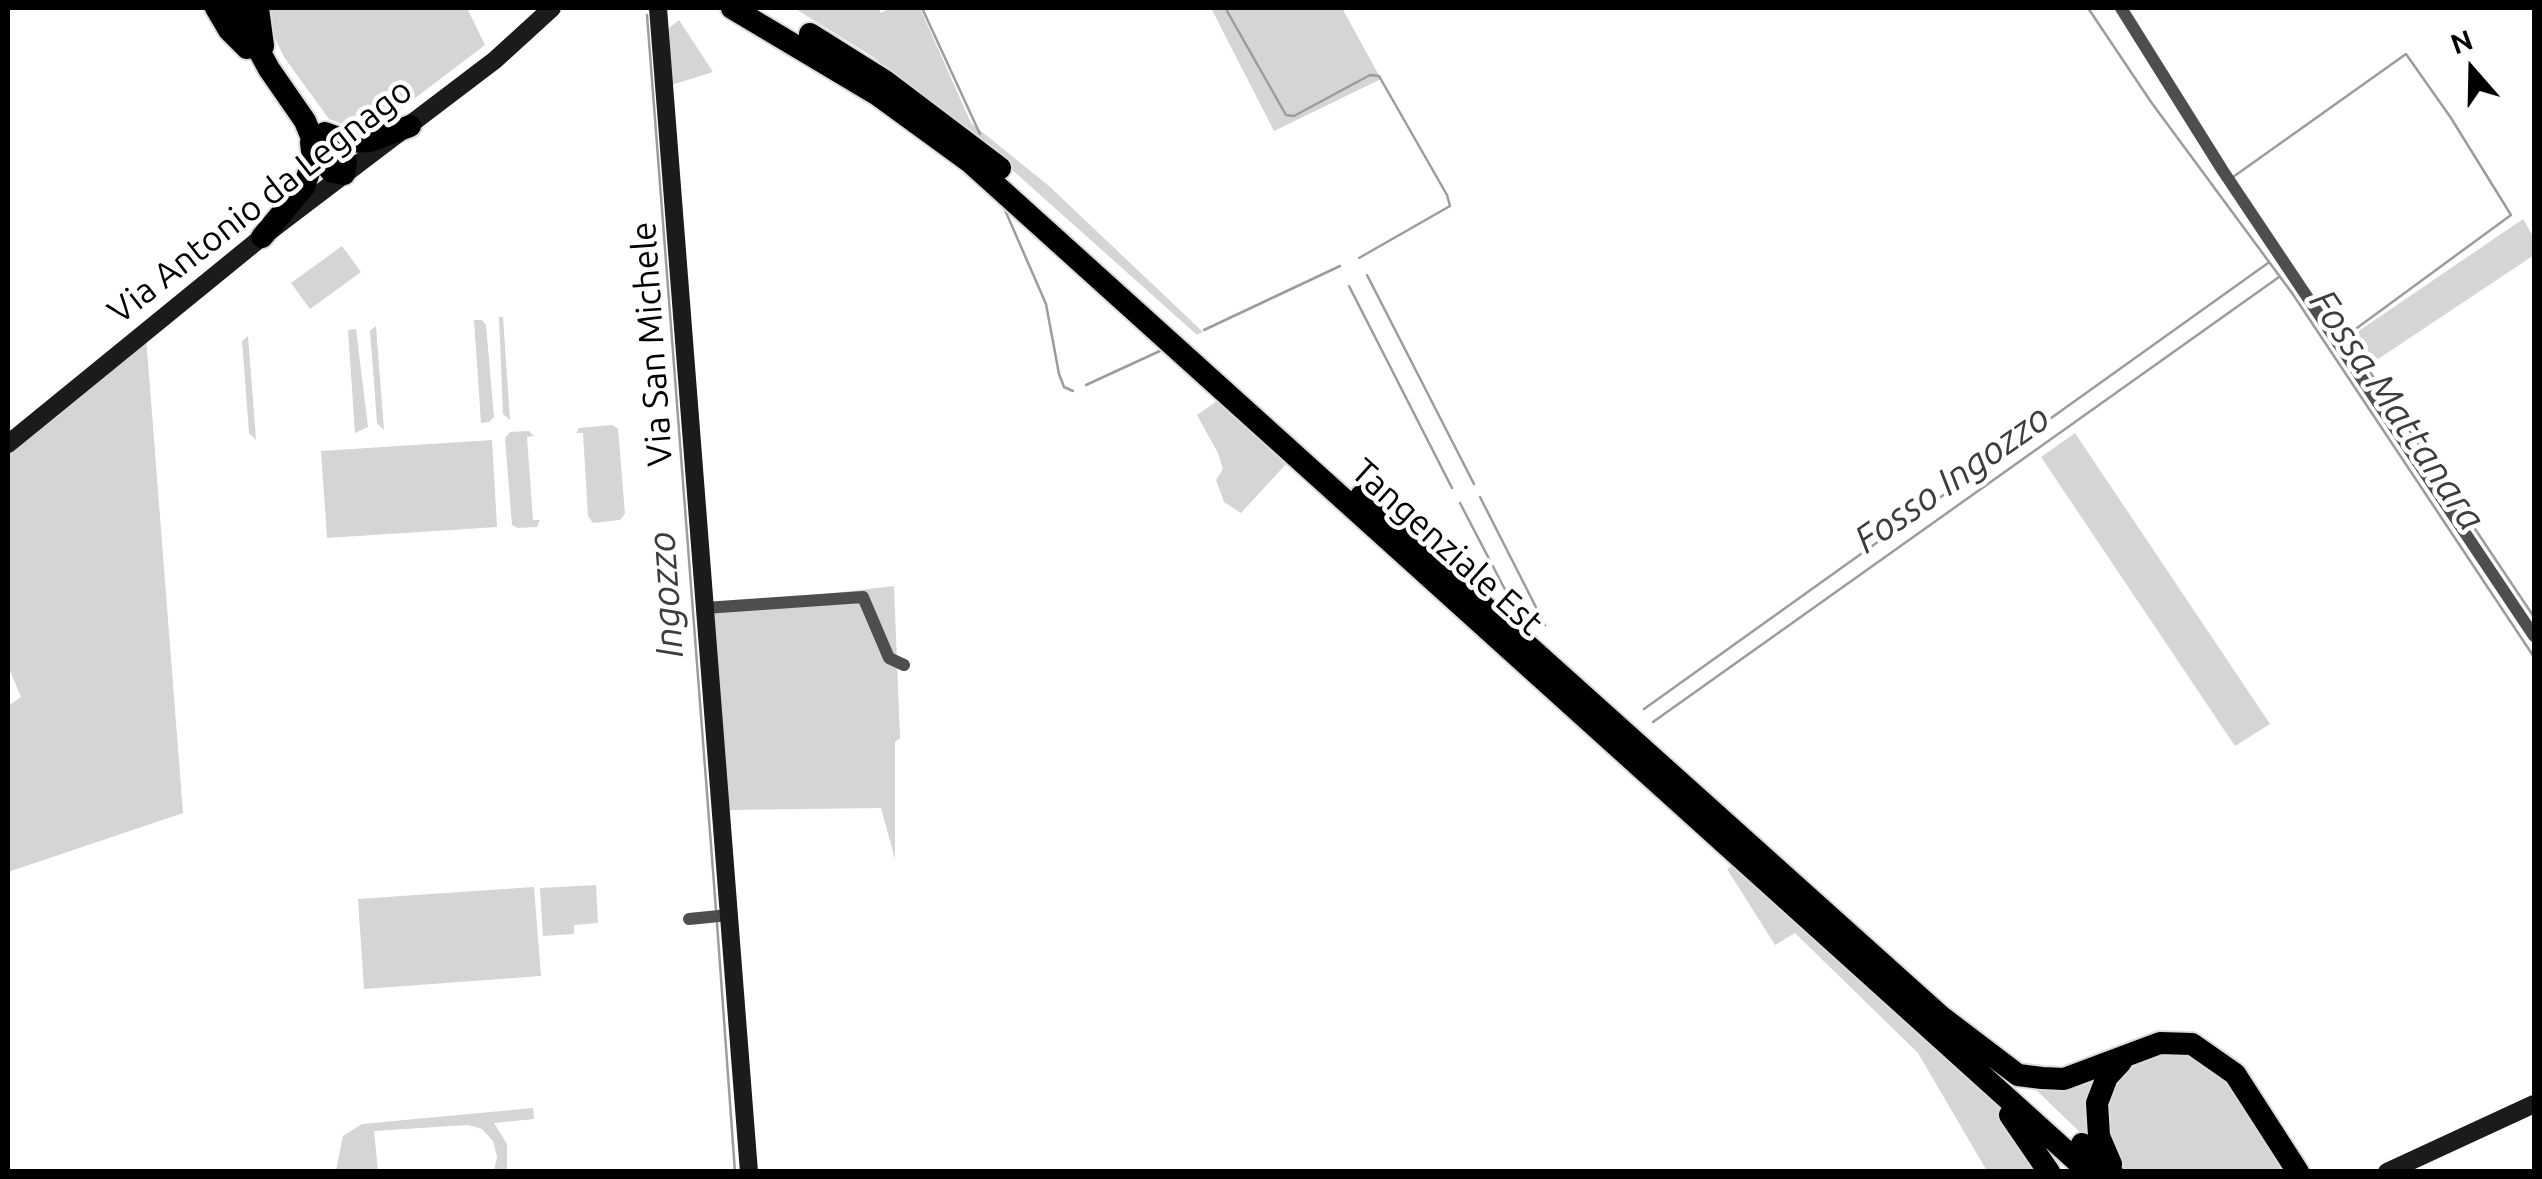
<!DOCTYPE html>
<style>
body{margin:0}
#map{position:relative;width:2542px;height:1179px;overflow:hidden;background:#fff;font-family:Ubuntu,sans-serif}
canvas{display:block}
.frame{position:absolute;inset:0;border:10px solid #000;pointer-events:none}
.north{position:absolute;left:2422px;top:20px;width:100px;height:100px;-webkit-text-stroke:8px #fff;paint-order:stroke;rotate:340deg;font-size:28px;font-weight:700;line-height:40px;text-align:center;color:#000}
.north::after{content:'';display:block;margin:auto;width:35px;height:45px;background:#000;clip-path:polygon(50% 0,100% 100%,50% 72%,0 100%)}
</style>
<div id="map">
<canvas width="2542" height="1179"></canvas>
<div class="frame"></div>
<div class="north">N</div>
</div>
<script>
const ctx = document.querySelector('canvas').getContext('2d');
ctx.lineJoin = 'round';
function fill(path, color) {
  ctx.fillStyle = color;
  ctx.fill(path, 'evenodd');
}
function poly(rows) {
  const path = new Path2D();
  for (const r of rows) {
    path.moveTo(r[0], r[1]);
    for (let i = 2; i < r.length; i += 2) path.lineTo(r[i], r[i + 1]);
  }
  return path;
}
function trace(path, color, width, dash) {
  ctx.strokeStyle = color;
  ctx.lineWidth = width;
  ctx.lineCap = dash ? 'butt' : 'round';
  ctx.setLineDash(dash || []);
  ctx.stroke(path);
}
function write(font, color, halo, rows, align = 'center') {
  ctx.font = font + ' Ubuntu,sans-serif';
  ctx.lineWidth = 9;
  ctx.setLineDash([]);
  ctx.textBaseline = 'middle';
  ctx.strokeStyle = halo;
  ctx.fillStyle = color;
  for (const [text, x, y, turn = 0] of rows) {
    ctx.save();
    ctx.translate(x, y);
    ctx.rotate((+turn || 0) * Math.PI / 180);
    ctx.textAlign = isNaN(turn) ? turn : align;
    if (halo) ctx.strokeText(text, 0, 0);
    ctx.fillText(text, 0, 0);
    ctx.restore();
  }
}
fill(poly([
 [268,8,467,8,485,45,381,124,360,131,329,119,284,57,271,30],
 [794,8,878,8,881,13,890,8,920,8,971,123,1049,186,1203,332,1197,335,972,134,873,57],
 [1211,8,1342,8,1381,79,1274,131],
 [679,20,713,72,671,85,669,28],
 [2523,219,2534,238,2534,255,2366,367,2347,339],
 [342,246,361,272,310,309,291,283],
 [499,317,503,317,510,420,503,414],
 [474,320,482,320,486,325,494,417,489,422,481,423],
 [376,326,384,430,377,423,370,331],
 [356,329,368,427,355,433,348,330],
 [146,336,183,813,8,872,8,706,21,697,8,666,8,449],
 [248,336,256,440,249,433,242,341],
 [1217,401,1287,463,1241,513,1224,502,1216,480,1223,469,1218,453,1197,415],
 [612,425,618,429,625,514,620,520,593,523,588,516,583,433,576,433,579,428],
 [529,431,534,436,527,437,533,520,540,520,537,527,518,528,512,525,505,438,510,432],
 [2075,433,2270,724,2235,746,2041,457],
 [492,440,497,527,327,538,321,451],
 [894,586,900,738,895,742,895,859,881,808,729,810,705,608],
 [1735,864,2007,1111,2045,1171,1987,1171,1918,1053,1795,933,1775,945,1727,869],
 [596,885,598,923,574,925,574,934,543,936,540,888],
 [534,887,541,976,364,989,358,899],
 [2186,1049,2224,1070,2291,1172,2127,1172,2117,1161,2112,1154,2106,1091,2136,1056],
 [2095,1074,2093,1135,2086,1138,2033,1087],
 [533,1108,534,1119,494,1123,507,1144,507,1171,494,1171,497,1157,493,1141,482,1129,468,1125,374,1131,378,1171,336,1171,343,1136,362,1124]
]), '#d5d5d5');
trace(poly([
 [922,8,980,134],
 [2088,8,2151,102,2292,293,2534,657],
 [1227,11,1286,115,1294,116,1370,75,1379,76,1447,195,1450,206,1359,258],
 [647,15,716,910],
 [2233,177,2406,54,2451,118,2511,215,2346,336,2534,617],
 [1005,210,1046,304,1059,374,1064,387,1073,391],
 [1367,275,1474,484],
 [1349,286,1452,488],
 [1204,330,1340,266],
 [1086,385,1162,350],
 [1480,497,1545,625],
 [1460,503,1512,603],
 [1644,709,2268,263],
 [1653,722,2279,277],
 [717,923,735,1172]
]), '#9c9c9c', 2.5);
const highway = poly([
 [216,8,229,30,247,48],
 [236,8,269,69,305,121,320,158,332,172,344,174,346,162,333,138],
 [258,8,263,46],
 [732,8,878,95,970,162,2089,1172],
 [810,34,885,81,1000,168],
 [325,133,350,142,370,141,410,126],
 [262,237,304,187,313,160,311,142],
 [1361,496,1947,1022],
 [1943,1018,2018,1075,2042,1078,2064,1079,2160,1043,2192,1044,2235,1074,2298,1172],
 [2010,1115,2049,1172],
 [2082,1144,2112,1172],
 [2111,1164,2099,1136,2097,1103,2107,1077,2121,1062]
]);
trace(highway, '#dbdbdb', 26);
trace(poly([
 [2121,8,2223,171,2534,636],
 [705,608,863,597,889,658,904,665],
 [689,919,729,915]
]), '#4e4e4e', 12);
trace(poly([
 [658,8,749,1172],
 [8,444,262,237,495,60,552,8],
 [2387,1172,2534,1104]
]), '#1b1b1b', 18);
trace(highway, '#000', 22);
write('35px', '#000', '#fff', [
 ["Via Antonio da Legnago",260,201,-38],
 ["Via San Michele",652,344,-94],
 ["Tangenziale Est",1447,547,42]
]);
write('italic 38px', '#3d3d3d', '#fff', [
 ["Fossa Mattanara",2397,410,56],
 ["Fosso Ingozzo",1952,479,-35],
 ["Ingozzo",666,595,-94]
]);
</script>
